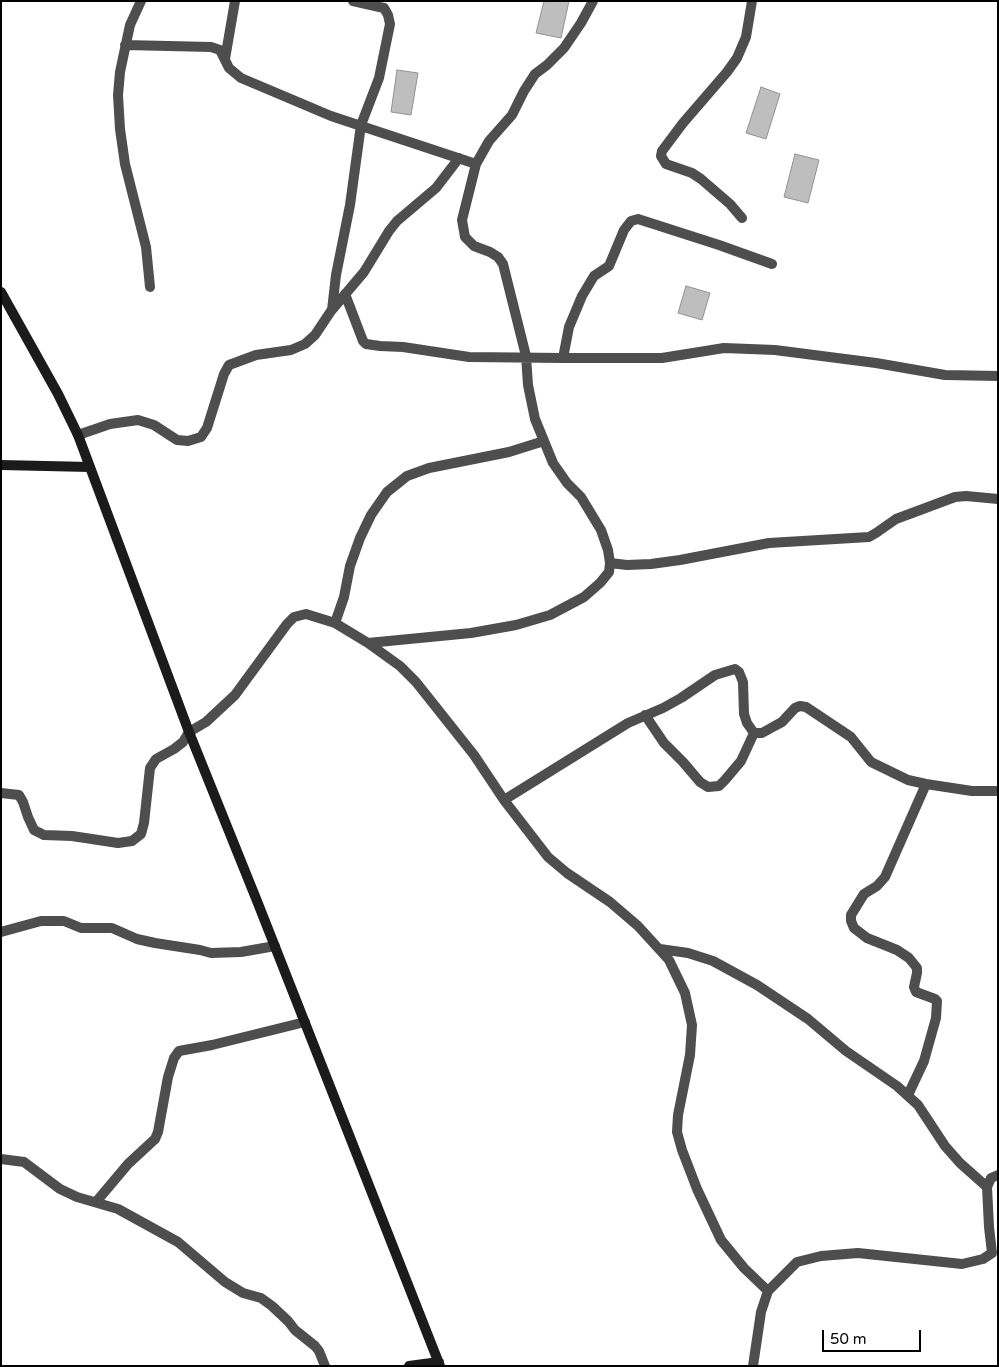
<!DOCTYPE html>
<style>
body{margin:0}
#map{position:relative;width:999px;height:1367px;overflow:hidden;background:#fff;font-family:"Varela Round",sans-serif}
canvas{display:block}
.frame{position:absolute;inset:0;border:2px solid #000;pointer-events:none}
.scale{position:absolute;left:822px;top:1330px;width:99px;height:22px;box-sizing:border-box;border:2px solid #000;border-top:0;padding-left:6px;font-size:15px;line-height:18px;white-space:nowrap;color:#000;-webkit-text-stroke:4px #fff;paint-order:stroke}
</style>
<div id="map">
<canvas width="999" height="1367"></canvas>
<div class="frame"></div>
<div class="scale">50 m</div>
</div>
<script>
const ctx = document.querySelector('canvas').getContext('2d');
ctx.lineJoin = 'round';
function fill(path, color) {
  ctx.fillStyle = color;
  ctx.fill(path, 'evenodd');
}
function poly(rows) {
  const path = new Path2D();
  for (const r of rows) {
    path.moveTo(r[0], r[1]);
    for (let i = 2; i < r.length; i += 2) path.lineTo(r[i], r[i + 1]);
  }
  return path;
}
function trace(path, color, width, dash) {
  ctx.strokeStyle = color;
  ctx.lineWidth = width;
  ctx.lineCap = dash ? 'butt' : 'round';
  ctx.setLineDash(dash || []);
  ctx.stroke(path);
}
const building = poly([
 [544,1,569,1,561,38,536,33,544,1],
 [397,70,418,73,411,115,391,112,397,70],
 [761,87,780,94,766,139,746,133,761,87],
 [795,154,819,160,808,203,784,197,795,154],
 [686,286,710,293,702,320,678,313,686,286]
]);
fill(building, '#bebebe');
trace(building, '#929292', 1);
trace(poly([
 [141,1,130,25,120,72,118,95,120,129,125,164,146,247,150,287],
 [125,45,211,47,220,50,229,68,241,78,260,86,331,116,476,164],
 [225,59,235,1],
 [742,218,730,204,701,179,692,173,666,164,661,156,662,151,683,123,727,72,737,58,746,37,752,1],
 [345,294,363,341,366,344,380,346,403,347,469,357,563,358,662,358,724,348,775,350,876,363,945,375,998,376],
 [332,310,336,275,350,205,361,125,379,78,390,24,388,15,384,8,353,1],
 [563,358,569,327,582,296,594,276,609,266,624,230,631,221,638,219,719,245,772,264],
 [78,435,110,424,138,420,154,425,177,440,188,441,201,437,207,428,224,374,229,365,256,355,291,350,305,344,315,335,331,311,364,272,389,231,397,221,436,188,459,158],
 [610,563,627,565,651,564,680,560,769,543,869,537,876,533,896,519,955,497,966,496,998,499],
 [335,623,344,597,350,566,360,538,371,515,387,492,407,476,429,468,509,452,544,441],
 [368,643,471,633,516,625,550,615,584,597,600,583,609,572,610,563,608,550,601,530,581,497,567,483,553,463,535,419,528,385,526,356,503,264,498,257,490,252,474,246,465,237,462,220,476,164,489,141,512,115,524,91,535,74,547,65,564,48,581,23,593,1],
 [645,715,664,743,683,762,700,782,708,787,719,786,725,780,741,761,754,733],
 [1,793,19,795,23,802,28,817,34,830,44,835,72,836,118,843,132,841,141,834,144,823,150,768,156,759,174,749,183,742,189,732,206,722,235,695,287,624,294,617,306,614,335,623,368,643,400,666,416,682,474,755,504,800,548,857,567,873,610,902,638,926,669,960,685,993,692,1025,690,1055,678,1115,677,1132,682,1150,697,1189,721,1240,744,1268,768,1291],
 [504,800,628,723,663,708,681,698,715,675,735,669,739,672,743,682,744,714,747,723,754,733,762,733,771,728,782,722,795,708,800,706,806,707,851,737,871,762,908,780,926,784,972,791,998,791],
 [1,932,41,921,64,921,81,928,112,928,137,939,155,943,200,950,211,953,241,952,275,946],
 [660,949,688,953,713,961,757,985,808,1019,846,1051,897,1086,918,1105,945,1146,960,1163,987,1187],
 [908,1095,924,1061,936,1018,937,1001,935,999,916,992,914,987,917,973,917,968,909,958,897,950,867,938,854,928,851,921,851,915,864,894,877,886,885,877,926,784],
 [1,1159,24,1162,60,1189,77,1197,118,1209,178,1242,225,1282,243,1293,261,1298,272,1306,288,1321,295,1330,315,1346,319,1351,325,1366],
 [96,1202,128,1164,155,1139,158,1132,168,1077,174,1058,179,1051,212,1045,305,1022],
 [753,1366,761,1312,768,1291,797,1262,821,1256,858,1253,962,1264,983,1259,992,1253,989,1227,987,1187,991,1178,998,1175]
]), '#4e4e4e', 10);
trace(poly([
 [1,292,58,394,78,435,189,732,259,906,440,1366],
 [1,465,90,467],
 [409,1366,439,1362]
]), '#1b1b1b', 10);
</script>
